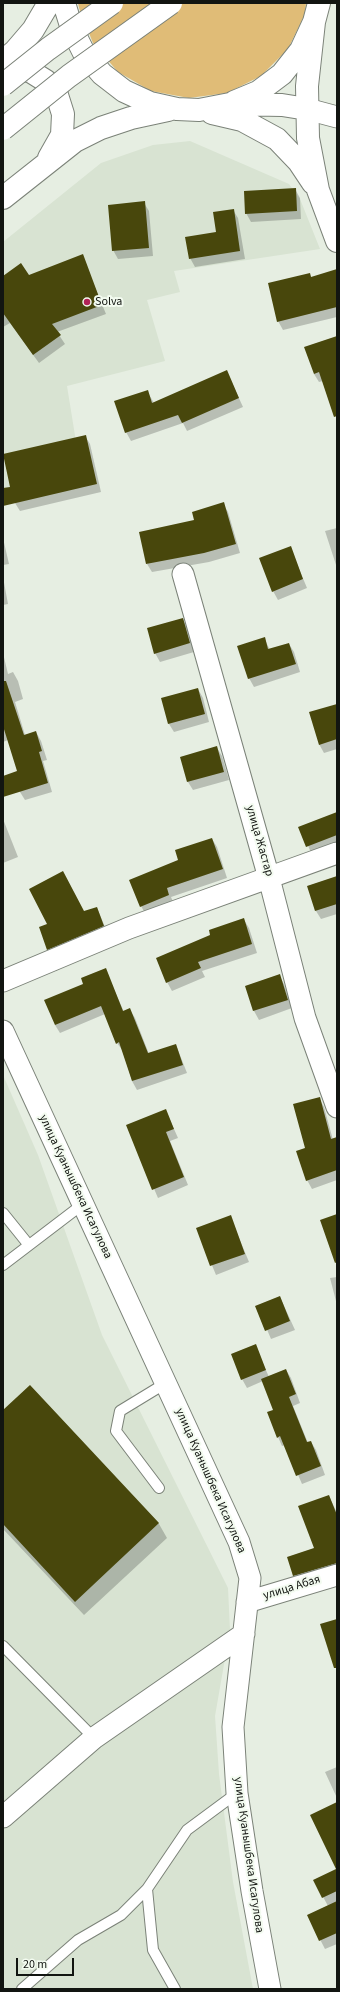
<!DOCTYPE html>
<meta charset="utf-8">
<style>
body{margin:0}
#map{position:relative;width:340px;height:1992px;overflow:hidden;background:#e6eee2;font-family:"Source Sans 3",sans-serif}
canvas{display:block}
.frame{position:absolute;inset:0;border:4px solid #121511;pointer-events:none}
.scale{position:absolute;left:16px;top:1958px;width:58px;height:18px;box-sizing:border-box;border:2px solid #121511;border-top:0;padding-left:5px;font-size:12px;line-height:14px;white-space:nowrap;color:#121511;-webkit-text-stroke:3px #f3fbf0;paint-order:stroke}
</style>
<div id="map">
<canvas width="340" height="1992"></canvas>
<div class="frame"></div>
<div class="scale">20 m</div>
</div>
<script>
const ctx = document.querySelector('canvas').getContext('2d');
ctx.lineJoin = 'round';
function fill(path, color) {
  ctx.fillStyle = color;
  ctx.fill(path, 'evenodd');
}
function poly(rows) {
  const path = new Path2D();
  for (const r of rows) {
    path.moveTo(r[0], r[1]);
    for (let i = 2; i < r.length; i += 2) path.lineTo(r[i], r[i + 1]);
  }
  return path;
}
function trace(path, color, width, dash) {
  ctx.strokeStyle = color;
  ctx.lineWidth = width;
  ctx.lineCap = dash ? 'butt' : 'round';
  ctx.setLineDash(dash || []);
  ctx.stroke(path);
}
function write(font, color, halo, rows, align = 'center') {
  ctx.font = font + ' "Source Sans 3",sans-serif';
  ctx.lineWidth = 4;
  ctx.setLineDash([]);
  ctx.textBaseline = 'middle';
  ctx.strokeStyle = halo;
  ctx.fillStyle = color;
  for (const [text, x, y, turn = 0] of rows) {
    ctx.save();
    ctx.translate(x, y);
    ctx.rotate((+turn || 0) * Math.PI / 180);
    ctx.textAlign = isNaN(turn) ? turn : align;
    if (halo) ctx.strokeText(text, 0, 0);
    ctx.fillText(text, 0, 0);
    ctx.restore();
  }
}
fill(poly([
 [190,141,289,184,300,199,320,249,174,271,180,292,147,300,165,361,67,386,83,485,3,502,3,242,101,163,153,145],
 [3,1075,38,1155,102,1335,228,1588,230,1630,215,1716,219,1774,233,1882,253,1989,3,1989]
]), '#d8e3d2');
fill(poly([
 [78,3,306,3,305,14,288,49,261,76,227,93,189,98,151,91,118,72,93,43,79,8]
]), '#e0bc77');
fill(poly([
 [295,189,300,198,301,219,251,222,246,213],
 [144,203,149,211,153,256,118,259,113,250],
 [233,210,238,218,245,259,195,267,190,258,217,233],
 [82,256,106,314,57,332,65,344,39,363,10,323,3,327,3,277,28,276],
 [337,270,337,317,283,330,278,321,310,275,312,278],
 [337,340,337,419,323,381,319,382,314,374],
 [227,372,243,407,187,431,183,423,131,441,126,432,147,391,154,403],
 [85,436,90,444,101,492,20,511,15,503],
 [223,504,228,512,240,553,209,562,152,572,147,564,196,521],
 [337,528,337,568,325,531],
 [3,538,9,564,3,565],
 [290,547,307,588,278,600,273,591],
 [3,577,8,604,3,605],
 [183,619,187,628,194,652,160,662,155,653],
 [264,638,270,650,289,644,294,652,300,672,254,687,249,678],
 [3,653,8,674,13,672,18,681,23,699,15,702,25,735,36,732,41,741,47,760,43,761,52,792,25,800,20,792,18,772,8,740,3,742],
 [198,689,203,698,209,722,174,732,169,724,162,699],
 [337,708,337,749,324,753,319,744],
 [217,748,222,756,229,780,193,790,188,782,181,757],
 [337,813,337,846,312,855,300,827],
 [3,819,18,857,3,863],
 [212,839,217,847,227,878,171,897,174,904,146,915,141,906,179,861],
 [337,877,337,914,321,919,316,911,308,886],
 [97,908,108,934,52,958,47,949,84,912],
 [244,920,249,928,257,953,202,971,205,977,172,991,167,982,212,936],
 [105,969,124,1012,130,1010,135,1018,149,1054,176,1045,187,1073,137,1090,132,1081,123,1051,117,1043,105,1014,60,1033,55,1025,85,984],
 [279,975,284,984,292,1008,259,1020,254,1011,246,986],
 [319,1098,324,1107,333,1140,337,1144,337,1180,312,1189,307,1180,306,1149],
 [166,1111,178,1138,170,1141,188,1185,158,1198,127,1126],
 [230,1216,249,1262,216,1275,197,1229],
 [337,1277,337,1305,330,1278],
 [280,1297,295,1330,271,1339,257,1306],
 [255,1346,269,1377,286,1370,291,1378,300,1403,293,1406,308,1443,311,1442,316,1450,325,1475,302,1484,285,1445,282,1446,278,1437,275,1410,263,1381,247,1388,242,1379],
 [30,1386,159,1524,167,1538,84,1615,3,1529,3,1411],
 [329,1496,337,1513,337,1573,299,1584,294,1575,315,1548],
 [337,1767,337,1798,325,1772],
 [337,1870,337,1944,325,1949,308,1916,328,1906,314,1880]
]), '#0003');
fill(poly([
 [296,188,297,211,245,214,244,191],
 [145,201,149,248,112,251,108,205],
 [234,209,240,251,189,259,185,237,216,232,213,212],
 [83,254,102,305,52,324,61,335,33,355,3,313,3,276,21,263,29,275],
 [337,269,337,307,277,322,268,283,310,273,311,277],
 [337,336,337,416,334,417,319,372,314,374,304,347],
 [227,370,239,398,182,423,178,415,125,433,114,401,148,390,152,403],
 [86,435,97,484,3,506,3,488,10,487,3,454],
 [224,502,236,544,204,553,146,564,139,532,194,520,192,512],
 [291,546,303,579,272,592,259,558],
 [183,618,190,643,154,654,147,628],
 [265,637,268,649,289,643,296,664,248,679,237,646],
 [3,681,6,681,24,735,36,731,42,751,39,752,48,783,3,797,3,776,17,771,3,726],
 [198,688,205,714,168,724,161,698],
 [337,704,337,739,319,745,309,712],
 [217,746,224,772,187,782,180,757],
 [337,812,337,835,306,847,298,827],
 [212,838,223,869,167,888,169,895,140,907,129,880,178,860,175,850],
 [63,871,84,911,97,907,104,926,47,950,39,927,47,924,29,889],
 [337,876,337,904,315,911,307,886],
 [244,918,252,944,198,962,201,968,166,983,156,958,210,935,209,930],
 [106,968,123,1011,130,1008,148,1053,176,1044,183,1065,132,1081,119,1042,116,1044,101,1006,55,1025,44,1000,83,984,81,978],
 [280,974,288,1000,253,1011,245,986],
 [320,1097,331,1139,337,1137,337,1170,306,1181,296,1151,305,1148,293,1104],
 [166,1109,174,1129,166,1132,184,1177,152,1190,126,1125],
 [337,1214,337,1262,335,1263,320,1220],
 [231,1215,245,1254,210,1266,196,1228],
 [280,1296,290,1321,265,1331,255,1306],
 [256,1344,266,1370,241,1380,231,1354],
 [286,1369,296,1394,289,1397,307,1442,311,1441,321,1466,296,1476,280,1436,277,1438,267,1412,273,1410,261,1379],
 [30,1385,159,1523,75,1602,3,1524,3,1410],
 [329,1495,337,1515,337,1563,293,1576,287,1557,314,1548,298,1506],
 [337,1619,337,1668,334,1668,320,1624],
 [337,1802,337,1891,322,1898,313,1880,336,1869,310,1815],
 [337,1901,337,1933,319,1941,307,1915]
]), '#48470c');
const lane = poly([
 [3,1213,28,1244],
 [3,1265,83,1204],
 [159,1488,116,1431,120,1411,166,1383],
 [3,1646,94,1738],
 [147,1889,153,1950,175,1989],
 [22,1989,78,1940,121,1915,147,1889,187,1830,237,1793]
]);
const street = poly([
 [307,109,337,117],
 [183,574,269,878,305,1018,337,1107],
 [3,981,129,928,337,853],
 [3,1031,239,1542,250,1578,233,1727,237,1793,252,1891,270,1989],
 [247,1602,337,1575],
 [3,1817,94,1738,244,1634]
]);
const secondary = poly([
 [64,3,72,29,84,53,102,74,124,91,150,103,177,109,199,110,230,104,282,105,307,109],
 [314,22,307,86,308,138,318,190,337,241],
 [3,61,15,51,33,30,49,3],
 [3,70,11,69,30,71,46,81,57,95,63,114,62,135,49,158],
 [234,102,258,92,282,74,301,50,314,22,319,3],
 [212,113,242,120,277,139,299,162,313,183],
 [3,198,75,141,101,128,131,118,168,110]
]);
trace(lane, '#7b8278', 12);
trace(street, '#7b8278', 23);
trace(secondary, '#7b8278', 24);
trace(lane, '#fff', 10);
trace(street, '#fff', 21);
trace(secondary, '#fff', 22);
const highwayBridge = poly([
 [3,85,48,49,112,3],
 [3,129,69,76,171,3]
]);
trace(highwayBridge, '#7b8278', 24, []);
trace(highwayBridge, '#fff', 22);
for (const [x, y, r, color] of [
 [87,302,4,"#b12257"]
]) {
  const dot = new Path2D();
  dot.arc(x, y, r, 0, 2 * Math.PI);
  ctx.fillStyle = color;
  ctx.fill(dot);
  trace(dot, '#f3fbf0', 1.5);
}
write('12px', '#121511', '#f3fbf0', [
 ["Solva",95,302]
], 'left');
write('12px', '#121511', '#f3fbf0', [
 ["улица Жастар",259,841,74],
 ["улица Куанышбека Исагулова",75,1187,65],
 ["улица Куанышбека Исагулова",210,1481,66],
 ["улица Абая",292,1588,-17],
 ["улица Куанышбека Исагулова",248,1855,82]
]);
</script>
